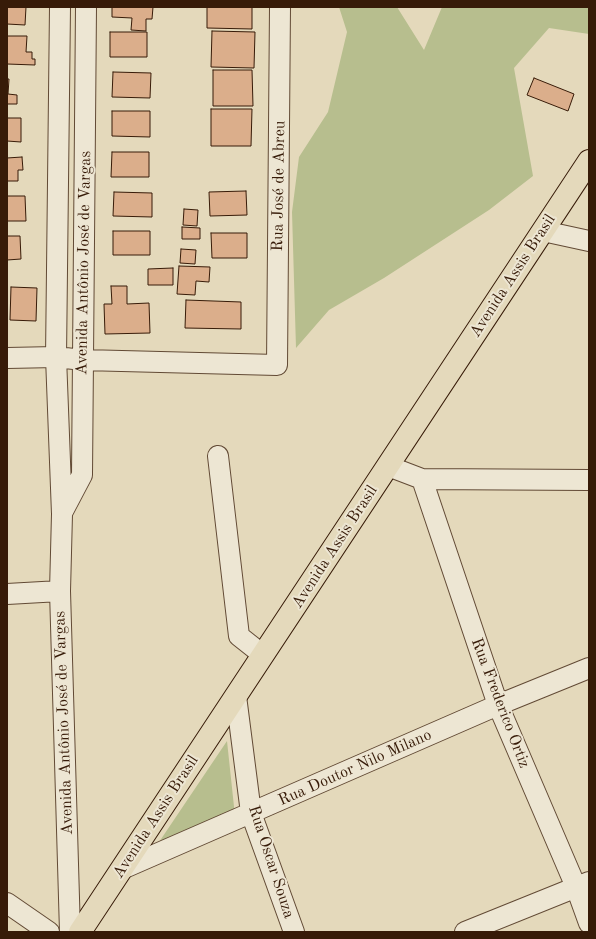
<!DOCTYPE html>
<meta charset="utf-8">
<style>
body{margin:0}
#map{position:relative;width:596px;height:939px;overflow:hidden;background:#e4d9bb;font-family:"Old Standard TT",serif}
canvas{display:block}
.frame{position:absolute;inset:0;border:8px solid #371b08;pointer-events:none}
</style>
<div id="map">
<canvas width="596" height="939"></canvas>
<div class="frame"></div>
</div>
<script>
const ctx = document.querySelector('canvas').getContext('2d');
ctx.lineJoin = 'round';
function fill(path, color) {
  ctx.fillStyle = color;
  ctx.fill(path, 'evenodd');
}
function poly(rows) {
  const path = new Path2D();
  for (const r of rows) {
    path.moveTo(r[0], r[1]);
    for (let i = 2; i < r.length; i += 2) path.lineTo(r[i], r[i + 1]);
  }
  return path;
}
function trace(path, color, width, dash) {
  ctx.strokeStyle = color;
  ctx.lineWidth = width;
  ctx.lineCap = dash ? 'butt' : 'round';
  ctx.setLineDash(dash || []);
  ctx.stroke(path);
}
function write(font, color, halo, rows, align = 'center') {
  ctx.font = font + ' "Old Standard TT",serif';
  ctx.lineWidth = 4;
  ctx.setLineDash([]);
  ctx.textBaseline = 'middle';
  ctx.strokeStyle = halo;
  ctx.fillStyle = color;
  for (const [text, x, y, turn = 0] of rows) {
    ctx.save();
    ctx.translate(x, y);
    ctx.rotate((+turn || 0) * Math.PI / 180);
    ctx.textAlign = isNaN(turn) ? turn : align;
    if (halo) ctx.strokeText(text, 0, 0);
    ctx.fillText(text, 0, 0);
    ctx.restore();
  }
}
fill(poly([
 [339,7,397,7,424,50,442,7,589,7,589,34,549,28,514,68,533,176,489,210,384,278,329,310,296,348,292,212,299,157,328,112,347,32],
 [227,741,235,816,153,851]
]), '#b7be8e');
const building = poly([
 [7,7,26,7,25,25,7,24,7,7],
 [112,7,153,7,152,19,146,19,146,31,131,30,132,18,112,17,112,7],
 [207,7,252,7,252,29,207,28,207,7],
 [212,31,255,32,254,68,211,67,212,31],
 [110,32,147,32,147,57,110,57,110,32],
 [7,36,27,36,26,52,32,52,32,59,35,59,35,65,7,64,7,36],
 [213,70,252,70,253,106,213,106,213,70],
 [113,72,151,73,150,98,112,97,113,72],
 [534,78,574,94,568,111,527,95,534,78],
 [7,79,9,79,8,94,17,95,17,104,7,104,7,79],
 [211,109,252,109,251,146,211,146,211,109],
 [112,111,150,111,150,137,112,136,112,111],
 [7,118,21,118,21,142,7,141,7,118],
 [112,152,149,152,149,177,111,177,112,152],
 [22,157,23,170,18,170,18,181,7,181,7,158,22,157],
 [246,191,247,215,210,216,209,192,246,191],
 [114,192,152,193,152,217,113,216,114,192],
 [7,196,25,196,26,221,7,221,7,196],
 [184,209,198,210,197,226,183,225,184,209],
 [182,227,200,228,200,239,182,239,182,227],
 [113,231,150,231,150,255,113,255,113,231],
 [211,233,247,233,247,258,212,258,211,233],
 [7,236,20,236,21,259,7,260,7,236],
 [181,249,196,250,195,264,180,263,181,249],
 [179,266,210,267,209,282,196,281,195,295,177,294,179,266],
 [173,268,173,285,148,285,148,269,173,268],
 [111,286,127,286,127,304,149,303,150,333,105,334,104,304,112,304,111,286],
 [11,287,37,288,36,321,10,320,11,287],
 [186,300,241,302,241,329,185,328,186,300]
]);
fill(building, '#dbae8b');
trace(building, '#371b08', 1);
const minor = poly([
 [60,7,56,357,62,514,60,591,70,932],
 [543,231,589,241],
 [7,358,56,357,83,360,277,365,280,7],
 [218,456,239,636,263,655],
 [388,466,422,479,589,480],
 [422,479,498,705,576,887,589,923],
 [62,513,82,475,86,7],
 [7,594,60,591],
 [236,696,251,813,294,932],
 [122,869,498,705,589,668],
 [7,903,49,932],
 [465,932,589,882]
]);
const major = poly([
 [80,932,589,161]
]);
trace(minor, '#624a35', 22);
trace(major, '#371b08', 24);
trace(minor, '#ede6d3', 20);
trace(major, '#e4d9bb', 22);
write('16px', '#371b08', '#ede6d3', [
 ["Rua José de Abreu",279,186,-89],
 ["Avenida Antônio José de Vargas",84,263,-89],
 ["Avenida Assis Brasil",513,276,-57],
 ["Avenida Assis Brasil",335,547,-57],
 ["Rua Frederico Ortiz",500,703,69],
 ["Avenida Antônio José de Vargas",64,723,-92],
 ["Rua Doutor Nilo Milano",355,768,-24],
 ["Avenida Assis Brasil",156,817,-57],
 ["Rua Oscar Souza",271,862,72]
]);
</script>
